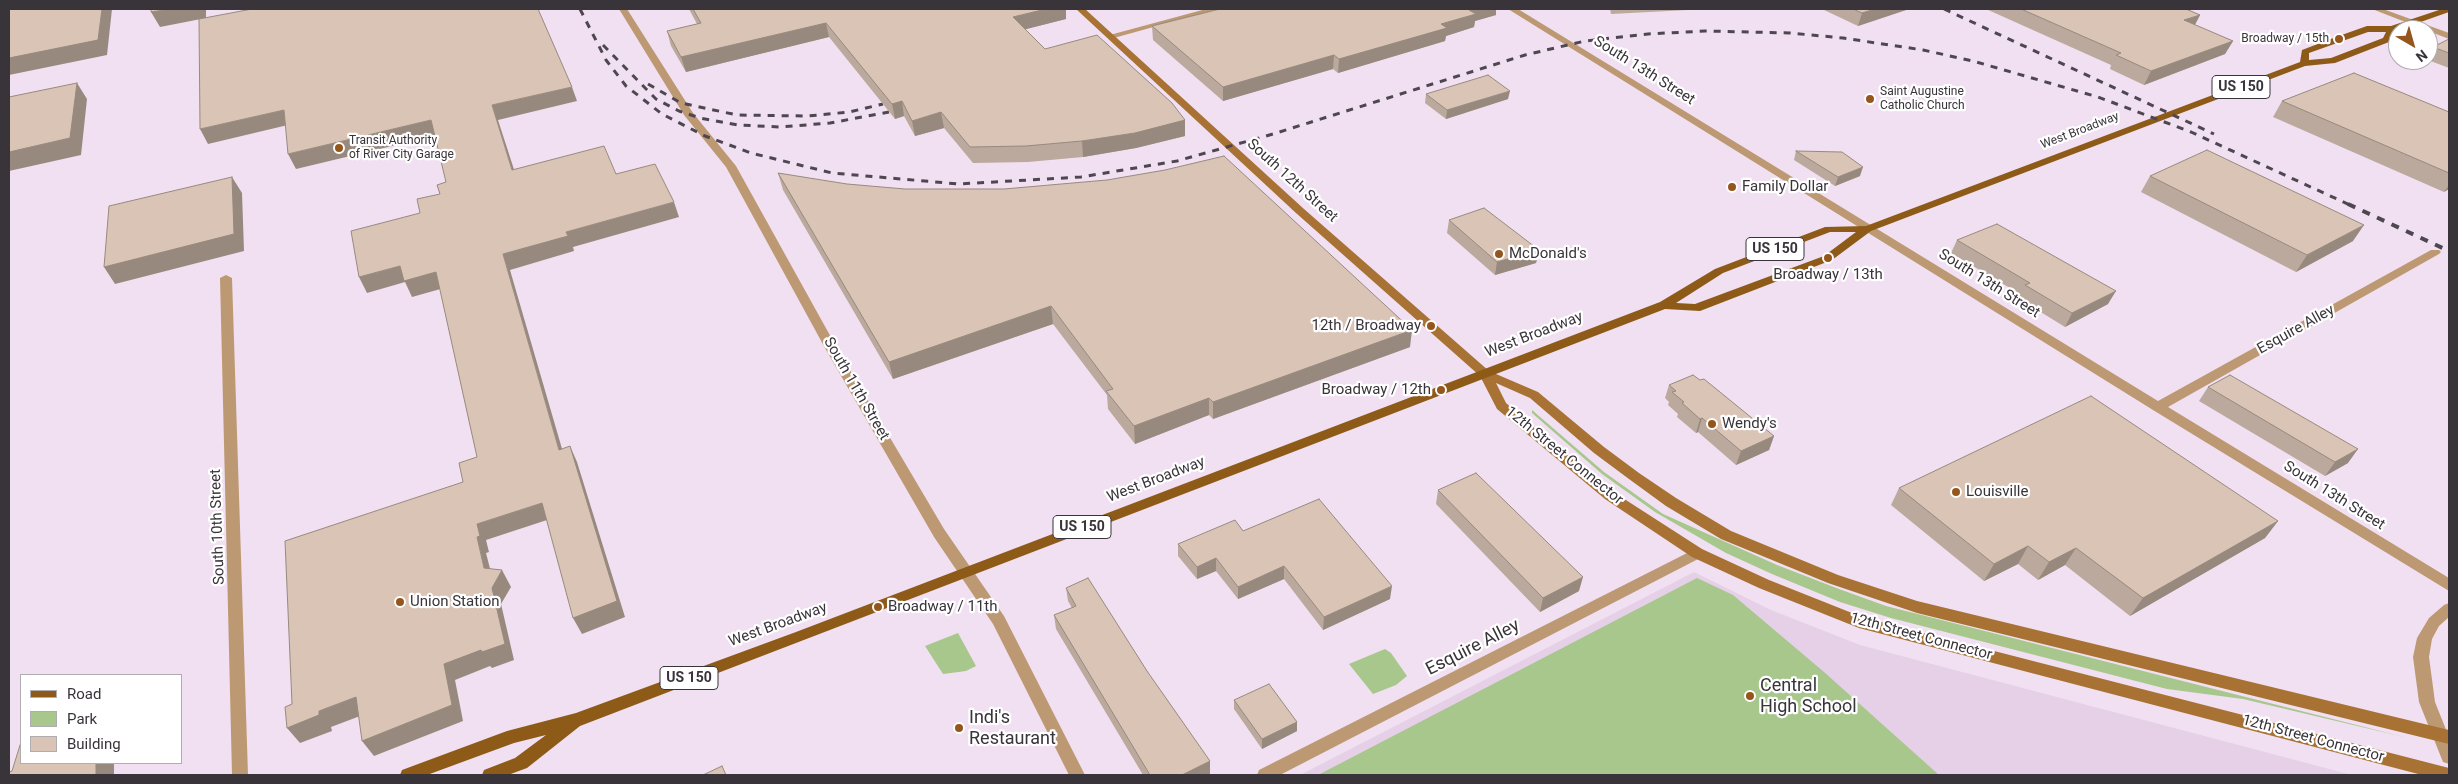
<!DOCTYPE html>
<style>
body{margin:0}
#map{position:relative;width:2458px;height:784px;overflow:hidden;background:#f0e0f2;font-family:Roboto,sans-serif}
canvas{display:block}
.frame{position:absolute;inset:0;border:10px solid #39333a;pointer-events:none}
.legend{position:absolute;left:20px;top:674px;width:162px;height:90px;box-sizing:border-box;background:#fff;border:1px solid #b0adb0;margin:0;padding:6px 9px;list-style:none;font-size:15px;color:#39333a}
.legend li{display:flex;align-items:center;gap:10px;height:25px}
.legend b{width:25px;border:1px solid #b0adb0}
.north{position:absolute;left:2388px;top:20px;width:50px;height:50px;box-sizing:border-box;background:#fff;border:1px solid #b0adb0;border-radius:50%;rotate:142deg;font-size:14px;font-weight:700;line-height:20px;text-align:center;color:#39333a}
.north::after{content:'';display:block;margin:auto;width:18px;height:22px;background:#94561c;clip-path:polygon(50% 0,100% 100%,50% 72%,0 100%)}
</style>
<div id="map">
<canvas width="2458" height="784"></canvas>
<div class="frame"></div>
<ul class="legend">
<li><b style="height:6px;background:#8d5a18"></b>Road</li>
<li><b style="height:14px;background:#a7c78c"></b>Park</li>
<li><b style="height:14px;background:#d9c4b6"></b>Building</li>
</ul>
<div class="north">N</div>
</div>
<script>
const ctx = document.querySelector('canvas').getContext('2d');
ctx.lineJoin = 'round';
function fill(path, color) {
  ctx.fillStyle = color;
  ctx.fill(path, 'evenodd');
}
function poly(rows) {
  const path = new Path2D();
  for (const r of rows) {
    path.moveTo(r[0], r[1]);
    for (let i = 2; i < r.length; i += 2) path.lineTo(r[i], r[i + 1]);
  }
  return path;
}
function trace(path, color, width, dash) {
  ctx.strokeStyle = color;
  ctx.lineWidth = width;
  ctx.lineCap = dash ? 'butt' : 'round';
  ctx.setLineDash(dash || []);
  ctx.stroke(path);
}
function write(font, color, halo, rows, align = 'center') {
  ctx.font = font + ' Roboto,sans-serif';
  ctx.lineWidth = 4.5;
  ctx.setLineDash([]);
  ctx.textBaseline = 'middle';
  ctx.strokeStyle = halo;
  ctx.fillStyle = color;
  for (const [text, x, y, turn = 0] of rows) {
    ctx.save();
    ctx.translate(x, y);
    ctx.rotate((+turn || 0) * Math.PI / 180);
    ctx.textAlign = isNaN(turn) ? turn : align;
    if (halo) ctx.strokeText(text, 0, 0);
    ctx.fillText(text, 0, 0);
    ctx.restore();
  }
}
fill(poly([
 [1694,572,1771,610,1860,645,2352,775,1300,775]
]), '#e6d0e8');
fill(poly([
 [1532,410,1604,472,1663,514,1777,565,1839,589,1886,606,2404,737,2243,699,2167,689,1891,618,1840,602,1772,574,1726,553,1655,512,1602,474,1532,413],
 [1697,578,1733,595,1824,672,1939,775,1318,775],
 [958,633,976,666,966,671,943,674,925,646],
 [1385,649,1391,653,1407,676,1396,685,1373,694,1349,664]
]), '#a7c78c');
fill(poly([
 [619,9,627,9,693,113,736,166,837,348,944,529,1004,616,1085,775,1069,775,993,624,934,537,825,348,726,167,684,115,619,9],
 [1206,9,1219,9,1110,39,1106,36,1206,9],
 [1508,9,1518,9,2158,401,2431,250,2439,250,2441,252,2439,254,2168,407,2449,578,2449,591,2153,410,1508,9],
 [2372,9,2383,9,2449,33,2449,39,2372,9],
 [226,275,232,278,248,775,232,775,220,278,226,275],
 [1697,548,1702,549,1704,553,1702,557,1280,775,1257,775,1259,770,1697,548],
 [2449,603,2449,617,2439,626,2432,639,2429,657,2435,702,2449,737,2449,764,2443,762,2419,702,2413,657,2417,638,2429,618,2444,605,2449,603]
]), '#bd9973');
fill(poly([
 [1076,9,1085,9,1304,209,1489,371,1538,392,1604,447,1639,473,1676,498,1731,531,1838,575,1917,601,2449,730,2449,744,1917,613,1828,583,1721,539,1666,506,1629,479,1594,453,1530,398,1496,383,1506,403,1546,438,1615,493,1702,549,1769,580,1862,617,2449,768,2449,775,2422,775,1859,628,1759,588,1692,557,1605,499,1497,409,1480,376,1296,213,1076,9]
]), '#a77234');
fill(poly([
 [2442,9,2449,9,2449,12,2395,31,2389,42,2335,63,2305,66,1871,231,1832,260,1700,311,1665,309,580,726,527,768,508,775,482,775,484,770,515,758,546,735,514,743,427,775,400,775,402,770,507,731,576,713,796,632,1660,302,1715,269,1825,227,1866,226,2300,62,2302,50,2336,37,2367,26,2391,26,2442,9],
 [2368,32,2386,32,2383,38,2331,58,2309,60,2309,53,2368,32],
 [1830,232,1856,232,1824,256,1695,304,1676,303,1723,273,1830,232]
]), '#8d5a18');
trace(poly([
 [580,9,606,60,626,86,662,114,705,136,751,153,832,173,959,184,1081,177,1177,161,1273,134,1525,55,1585,41,1648,34,1705,31,1790,33,1843,38,1923,50,1973,61,2098,97,2191,132,2350,205],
 [1944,9,2214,134],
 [603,45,656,99,679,111,700,118,738,125,780,127,830,123,889,112],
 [648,84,681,103,737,115,808,116,849,112,883,104]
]), '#4e474f', 3, [7, 7]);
trace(poly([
 [2348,204,2449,251]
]), '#4e474f', 4, [8, 8]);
fill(poly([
 [689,9,1066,9,1066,19,1025,29,1045,49,1185,136,1136,148,1083,157,1028,162,973,163,944,128,915,136,904,116,895,119,829,37,686,72,671,46,667,31,697,24],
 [1610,9,1707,9,1611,14],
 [1822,9,1909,9,1858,26],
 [1986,9,2186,9,2200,15,2195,25,2233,41,2225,54,2144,85,2110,69,2111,65],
 [1496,15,1475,21,1474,27,1446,36,1445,41,1338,73,1333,69,1223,101,1153,40,1152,26],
 [2449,39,2449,68,2428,60,2428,54,2433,47],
 [1426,94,1508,99,1446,119,1425,103],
 [2282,101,2449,112,2449,189,2444,192,2273,117],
 [1796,151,1860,176,1835,186,1794,160],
 [778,173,1410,347,1213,419,1209,415,1135,444,1108,409,1107,395,1053,324,893,379,783,190],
 [2150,176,2353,241,2296,272,2141,192],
 [1449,220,1539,250,1536,263,1495,275,1447,233],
 [1957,240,2108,304,2065,327,2018,298,2020,294,1951,253],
 [1669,385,1774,436,1769,450,1736,465,1698,432,1696,433,1677,417,1678,414,1668,405,1669,402,1665,398],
 [2208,387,2348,463,2325,476,2199,401],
 [1899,488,2278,521,2265,538,2130,616,2065,565,2038,580,2018,564,1984,581,1891,505],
 [1438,490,1579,591,1540,612,1436,504],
 [1243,531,1390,599,1323,630,1284,579,1238,599,1216,571,1197,579,1178,556,1178,544],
 [1066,588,1210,775,1143,775,1056,629,1054,615,1072,608,1068,601],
 [1234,700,1297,722,1297,731,1262,749,1234,709]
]), '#bba99d');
fill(poly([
 [102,9,112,9,107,55,9,75,9,58],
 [170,9,206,9,206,18,160,27,151,12],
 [1046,9,1066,9,1066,19,1015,32,1013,17],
 [1473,9,1496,9,1496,15,1475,21,1474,27,1446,36,1445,41,1338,73,1339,59],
 [1875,9,1909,9,1858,26,1862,13],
 [2200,15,2193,28,2184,20],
 [826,23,829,37,686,72,681,57],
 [2233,41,2225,54,2144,85,2151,71],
 [1334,55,1333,69,1223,101,1223,87],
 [77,83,87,99,81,155,9,171,9,152],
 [572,87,577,101,498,120,519,185,512,170,492,105],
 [1510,91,1508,99,1446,119,1447,110],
 [902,101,904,116,895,119,892,104],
 [284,110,292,124,208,144,200,129],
 [941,112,944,128,915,136,912,121],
 [431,120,438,135,296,169,288,154],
 [1185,120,1185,136,1136,148,1083,157,1082,141],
 [1863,167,1860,176,1835,186,1838,177],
 [232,177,242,193,244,251,115,284,104,267],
 [2449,185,2449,189,2444,192],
 [674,202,679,217,573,247,574,251,510,270,567,466,559,450,503,254,566,232],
 [2364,225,2353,241,2296,272,2307,255],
 [1539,250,1536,263,1495,275,1497,262],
 [400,266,436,272,444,288,412,297,405,282,367,293,359,277],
 [2116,291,2108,304,2065,327,2072,313],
 [1051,306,1053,324,893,379,889,362],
 [1412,330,1410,347,1213,419,1213,402],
 [1209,398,1209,415,1135,444,1134,426],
 [1702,418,1698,432,1696,433,1700,419],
 [1774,436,1769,450,1736,465,1741,451],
 [570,446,577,462,625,617,582,634,573,618],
 [2358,449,2348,463,2325,476,2335,462],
 [542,503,550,519,486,540,489,552,486,553,494,584,484,568,477,537,477,524],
 [2278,521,2265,538,2130,616,2143,598],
 [2028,546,2018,564,1984,581,1994,564],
 [2076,548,2065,565,2038,580,2049,562],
 [1216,558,1216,571,1197,579,1197,567],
 [1284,566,1284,579,1238,599,1238,587],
 [502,570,511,587,501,604,514,660,492,668,490,666,455,680,463,721,374,756,362,741,444,664],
 [1583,577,1579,591,1540,612,1543,598],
 [1392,586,1390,599,1323,630,1324,617],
 [356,697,368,713,331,727,332,731,300,743,287,728,319,711],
 [1297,722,1297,731,1262,749,1262,739],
 [1210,761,1210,775,1182,775],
 [96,763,114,763,114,775,96,775]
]), '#98897f');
const building = poly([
 [9,9,102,9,98,40,9,58,9,9],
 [151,9,170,9,151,12,151,9],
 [252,9,538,9,572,87,492,105,512,170,604,146,616,174,655,164,674,202,566,232,568,236,503,254,559,450,570,446,617,601,573,618,542,503,477,524,480,536,477,537,484,568,502,570,492,588,505,644,482,652,481,650,444,664,452,705,362,741,356,697,319,711,319,715,287,728,285,707,292,704,285,541,463,482,459,463,477,457,436,272,404,281,400,266,359,277,351,231,420,213,417,199,440,194,437,185,446,182,431,120,288,154,284,110,200,129,199,19,252,9],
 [693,9,1046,9,1013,17,1045,49,1097,35,1172,103,1185,120,1135,133,1082,141,1026,146,970,147,941,112,912,121,902,101,892,104,826,23,681,57,667,31,701,23,693,9],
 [1220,9,1473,9,1469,10,1476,14,1441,24,1447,28,1339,59,1334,55,1223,87,1152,26,1220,9],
 [1853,9,1875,9,1862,13,1853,9],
 [2021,9,2186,9,2200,15,2184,20,2233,41,2151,71,2116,55,2121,53,2021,9],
 [2449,39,2449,53,2433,47,2449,39],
 [2354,73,2449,112,2449,173,2282,101,2354,73],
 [1488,75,1510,91,1447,110,1426,94,1488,75],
 [77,83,70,138,9,152,9,97,77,83],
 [2207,150,2364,225,2307,255,2150,176,2207,150],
 [1796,151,1842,152,1863,167,1838,177,1796,151],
 [1224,156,1412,330,1213,402,1209,398,1134,426,1106,391,1113,389,1051,306,889,362,778,173,847,184,905,189,1004,189,1107,180,1165,170,1224,156],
 [232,177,234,234,104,267,109,206,232,177],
 [1484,208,1539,250,1497,262,1449,220,1484,208],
 [1997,224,2116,291,2072,313,2025,285,2030,283,1957,240,1997,224],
 [1693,375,1700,380,1704,379,1774,436,1741,451,1702,418,1700,419,1682,403,1684,402,1672,392,1676,391,1669,385,1693,375],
 [2230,375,2358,449,2335,462,2208,387,2230,375],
 [2091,396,2278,521,2143,598,2076,548,2049,562,2028,546,1994,564,1899,488,2091,396],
 [1476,473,1583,577,1543,598,1438,490,1476,473],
 [1319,499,1392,586,1324,617,1284,566,1238,587,1216,558,1197,567,1178,544,1235,520,1243,531,1319,499],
 [1088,578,1147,671,1210,761,1182,775,1150,775,1054,615,1076,606,1066,588,1088,578],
 [1269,684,1297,722,1262,739,1234,700,1269,684],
 [21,742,21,763,96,763,96,775,9,775,9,772,12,771,21,742],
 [722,766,726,775,703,775,722,766]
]);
fill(building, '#d9c4b6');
trace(building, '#98897f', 1);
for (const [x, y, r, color] of [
 [2339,39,5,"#94561c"],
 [1870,99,5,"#94561c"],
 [339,148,5,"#94561c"],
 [1732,187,5,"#94561c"],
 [1499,254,5,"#94561c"],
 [1828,258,5,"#94561c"],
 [1431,326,5,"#94561c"],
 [1441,390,5,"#94561c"],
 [1712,424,5,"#94561c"],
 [1956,492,5,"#94561c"],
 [400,602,5,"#94561c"],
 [878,607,5,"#94561c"],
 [1750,696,5,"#94561c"],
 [959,728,5,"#94561c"]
]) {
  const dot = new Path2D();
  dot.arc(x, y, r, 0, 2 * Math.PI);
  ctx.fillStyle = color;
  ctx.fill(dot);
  trace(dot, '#fff', 2);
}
write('12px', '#39333a', '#fff', [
 ["Broadway / 15th",2329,39,"right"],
 ["Saint Augustine",1880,92],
 ["Catholic Church",1880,106],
 ["Transit Authority",349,141],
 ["of River City Garage",349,155]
], 'left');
write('12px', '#39333a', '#fff', [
 ["West Broadway",2080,131,-21]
]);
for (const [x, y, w] of [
 [2241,87,58],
 [1775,249,58],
 [1082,527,58],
 [689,678,58]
]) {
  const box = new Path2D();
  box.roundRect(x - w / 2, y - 11.5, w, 23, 4);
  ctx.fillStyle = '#fff';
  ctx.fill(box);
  trace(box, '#39333a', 1);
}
write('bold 14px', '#39333a', null, [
 ["US 150",2241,87],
 ["US 150",1775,249],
 ["US 150",1082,527],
 ["US 150",689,678]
]);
write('15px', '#39333a', '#fff', [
 ["South 13th Street",1644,71,32],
 ["South 12th Street",1292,181,42],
 ["South 13th Street",1989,284,32],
 ["Esquire Alley",2296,330,-29],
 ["West Broadway",1534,335,-21],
 ["South 11th Street",856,389,60],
 ["12th Street Connector",1564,456,39],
 ["West Broadway",1156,480,-21],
 ["South 13th Street",2334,496,32],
 ["South 10th Street",218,527,-92],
 ["West Broadway",778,625,-20],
 ["12th Street Connector",1921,637,15],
 ["12th Street Connector",2313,739,15]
]);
write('15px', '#39333a', '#fff', [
 ["Family Dollar",1742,187],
 ["McDonald's",1509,254],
 ["Broadway / 13th",1828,275,"center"],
 ["12th / Broadway",1421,326,"right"],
 ["Broadway / 12th",1431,390,"right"],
 ["Wendy's",1722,424],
 ["Louisville",1966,492],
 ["Union Station",410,602],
 ["Broadway / 11th",888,607]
], 'left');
write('18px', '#39333a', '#fff', [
 ["Esquire Alley",1473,648,-27]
]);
write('18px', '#39333a', '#fff', [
 ["Central",1760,686],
 ["High School",1760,707],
 ["Indi's",969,718],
 ["Restaurant",969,739]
], 'left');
</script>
